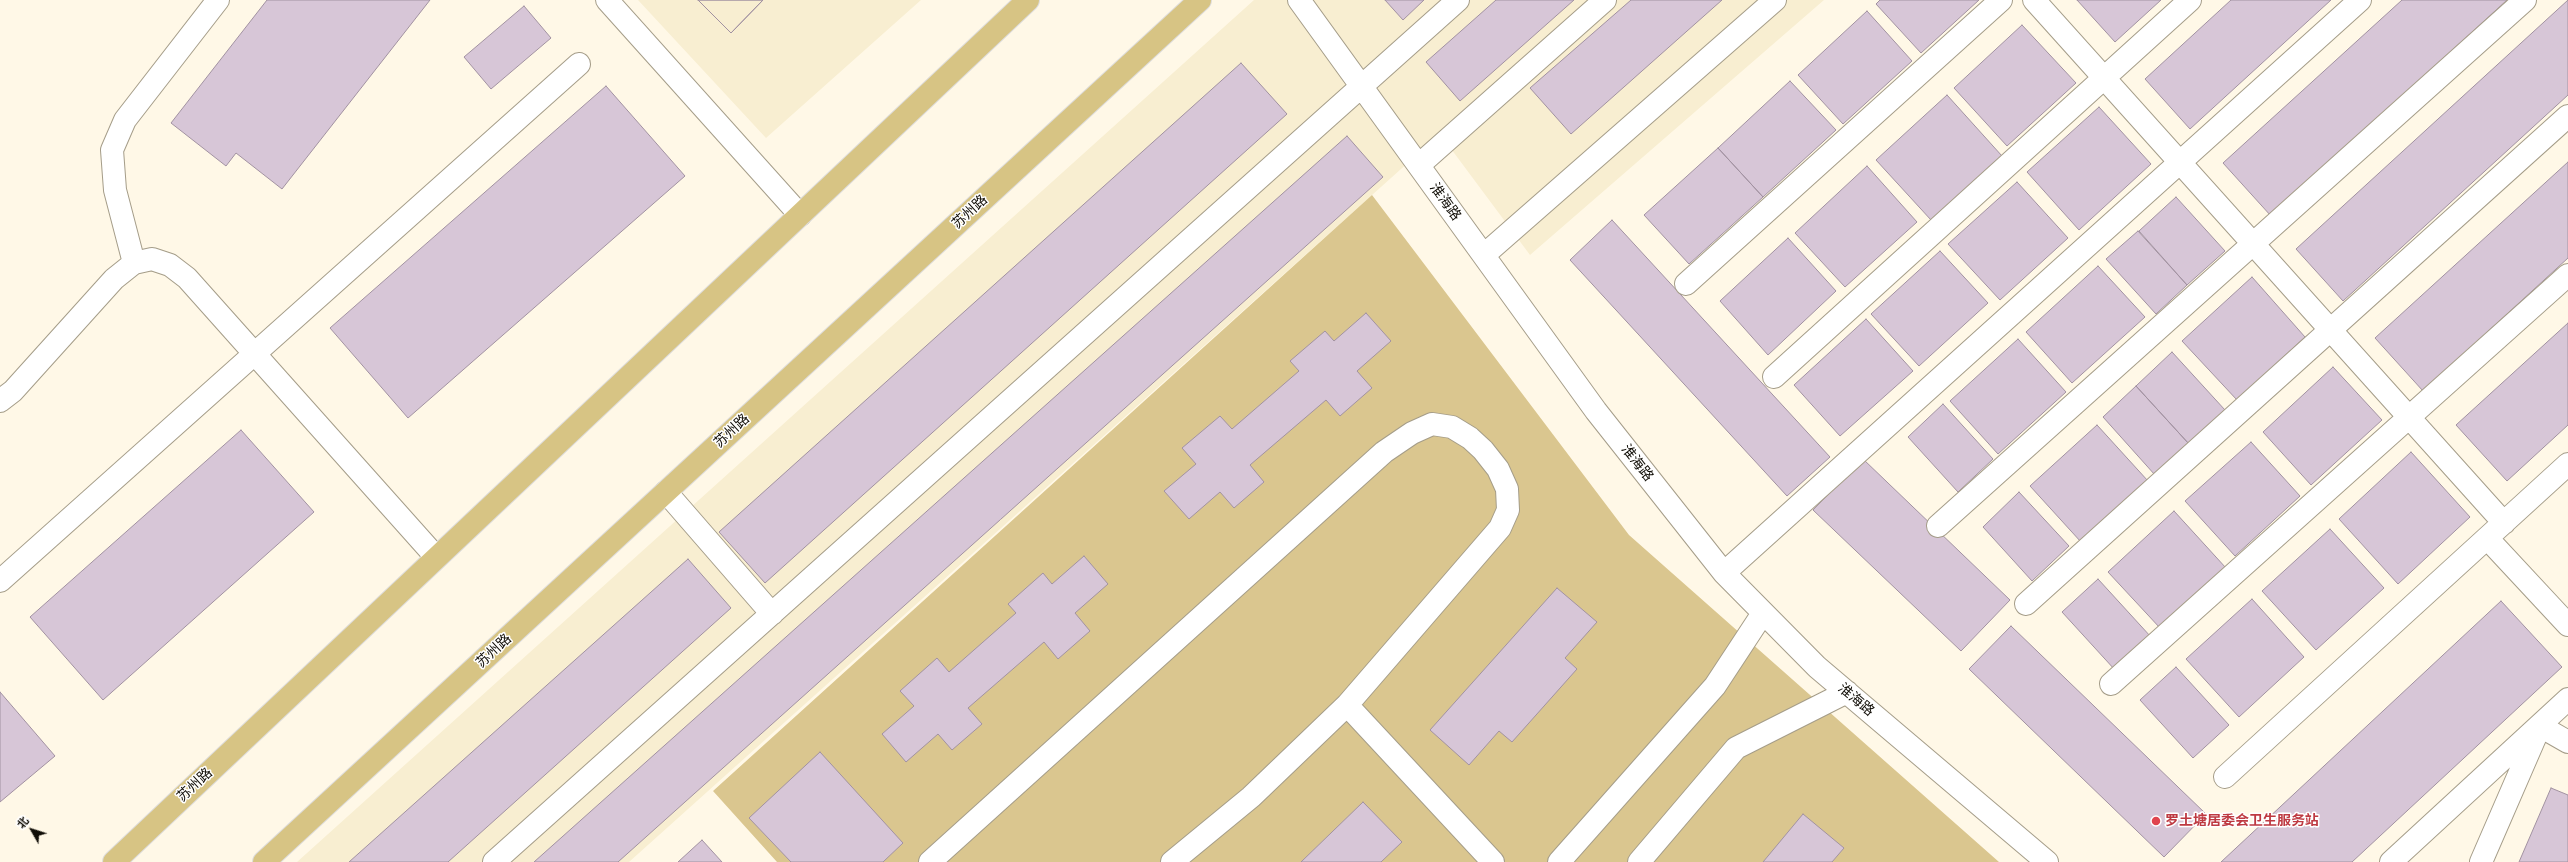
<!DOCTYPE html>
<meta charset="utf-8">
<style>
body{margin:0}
#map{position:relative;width:2568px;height:862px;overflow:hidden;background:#fff8e7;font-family:"Noto Sans","Noto Sans SC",sans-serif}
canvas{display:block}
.north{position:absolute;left:12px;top:810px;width:40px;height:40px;-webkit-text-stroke:3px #fff;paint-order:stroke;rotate:309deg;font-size:11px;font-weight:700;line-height:16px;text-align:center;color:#110e07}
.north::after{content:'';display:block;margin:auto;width:14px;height:18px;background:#110e07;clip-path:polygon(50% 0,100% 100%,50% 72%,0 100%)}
</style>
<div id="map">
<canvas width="2568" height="862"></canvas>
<div class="north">北</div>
</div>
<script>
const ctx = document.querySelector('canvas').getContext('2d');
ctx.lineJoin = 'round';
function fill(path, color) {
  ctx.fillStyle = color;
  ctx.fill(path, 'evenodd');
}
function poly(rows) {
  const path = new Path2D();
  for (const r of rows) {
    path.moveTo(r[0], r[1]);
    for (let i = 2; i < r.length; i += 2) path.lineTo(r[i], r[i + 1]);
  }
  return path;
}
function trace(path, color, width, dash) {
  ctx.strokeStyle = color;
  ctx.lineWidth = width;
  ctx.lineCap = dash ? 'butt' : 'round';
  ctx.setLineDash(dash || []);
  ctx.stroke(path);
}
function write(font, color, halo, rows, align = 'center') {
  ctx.font = font + ' "Noto Sans","Noto Sans SC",sans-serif';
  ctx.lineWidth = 3;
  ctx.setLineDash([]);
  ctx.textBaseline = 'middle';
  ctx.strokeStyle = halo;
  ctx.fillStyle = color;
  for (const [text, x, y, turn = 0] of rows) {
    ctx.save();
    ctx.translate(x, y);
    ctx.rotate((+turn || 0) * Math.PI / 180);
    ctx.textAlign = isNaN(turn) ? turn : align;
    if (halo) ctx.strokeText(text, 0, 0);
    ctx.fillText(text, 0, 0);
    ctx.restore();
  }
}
fill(poly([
 [638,0,921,0,766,138],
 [1254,0,1824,0,1530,255,1440,134,629,862,297,862]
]), '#f8eed1');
fill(poly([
 [1372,195,1629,535,1999,862,777,862,713,791]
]), '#dac68f');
const building = poly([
 [267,0,430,0,282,189,236,153,226,166,171,123,267,0],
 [698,0,763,0,731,33,698,0],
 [698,0,763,0,731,33,698,0],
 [1385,0,1424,0,1403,20,1385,0],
 [1496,0,1574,0,1460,101,1426,62,1496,0],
 [1631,0,1722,0,1571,134,1530,88,1631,0],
 [1880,0,1979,0,1921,53,1876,4,1880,0],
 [2077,0,2161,0,2115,42,2077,0],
 [2231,0,2331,0,2190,129,2145,79,2231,0],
 [2402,0,2507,0,2271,216,2223,163,2402,0],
 [2568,0,2568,95,2343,301,2296,249,2568,0],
 [524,6,551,38,491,89,464,57,524,6],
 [1867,11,1912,61,1843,124,1798,75,1867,11],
 [2022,25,2076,83,2007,146,1954,88,2022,25],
 [1241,63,1287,114,765,583,719,532,1241,63],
 [1790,81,1836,130,1763,197,1718,148,1790,81],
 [606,86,685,176,408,418,330,328,606,86],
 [1947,95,2002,156,1931,220,1876,160,1947,95],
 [2099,107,2151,164,2079,230,2027,172,2099,107],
 [1347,136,1383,177,618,862,534,862,1347,136],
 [1718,148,1763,197,1689,264,1644,215,1718,148],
 [2568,162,2568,258,2423,391,2375,338,2568,162],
 [1867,166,1917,222,1845,287,1795,233,1867,166],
 [2017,182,2068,238,2000,300,1948,244,2017,182],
 [2176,197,2225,251,2187,285,2139,231,2176,197],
 [1612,220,1830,457,1787,496,1570,260,1612,220],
 [2138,231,2187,285,2156,314,2106,259,2138,231],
 [1788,238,1836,291,1768,355,1720,301,1788,238],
 [1940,251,1988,303,1919,366,1871,314,1940,251],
 [2098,266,2145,317,2072,383,2026,332,2098,266],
 [2252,277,2305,337,2237,400,2182,341,2252,277],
 [1366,313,1391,341,1357,371,1372,388,1340,416,1326,400,1250,465,1264,482,1234,508,1220,492,1189,519,1164,491,1196,464,1182,448,1220,416,1232,429,1299,371,1290,361,1325,331,1334,341,1366,313],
 [1866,319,1913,371,1840,436,1794,385,1866,319],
 [2568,323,2568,425,2507,481,2456,425,2568,323],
 [2018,339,2066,392,1998,454,1950,401,2018,339],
 [2172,352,2225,410,2189,444,2136,386,2172,352],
 [2333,367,2382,420,2311,485,2263,432,2333,367],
 [2136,386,2189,444,2155,475,2103,417,2136,386],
 [1943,404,1993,459,1958,492,1908,437,1943,404],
 [2097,425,2148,481,2081,542,2030,486,2097,425],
 [241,430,314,512,103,700,30,617,241,430],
 [2251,442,2300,496,2235,556,2185,501,2251,442],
 [2411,452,2470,517,2398,584,2339,519,2411,452],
 [1863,459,2010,600,1961,651,1813,510,1863,459],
 [2019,492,2069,546,2032,581,1983,527,2019,492],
 [2174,511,2226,568,2160,628,2108,572,2174,511],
 [2330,529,2384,588,2316,650,2262,591,2330,529],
 [1084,556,1108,584,1075,613,1090,631,1058,659,1044,642,968,708,982,724,952,750,938,734,906,762,882,734,914,706,900,691,937,658,949,672,1016,613,1008,604,1043,573,1052,584,1084,556],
 [688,559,731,608,448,862,349,862,688,559],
 [2098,579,2151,637,2115,670,2062,612,2098,579],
 [1557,588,1597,622,1565,658,1577,669,1512,742,1499,731,1469,765,1430,730,1557,588],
 [2252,599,2304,657,2239,717,2186,659,2252,599],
 [2501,601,2562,667,2352,862,2221,862,2501,601],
 [2011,626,2206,814,2164,857,1969,669,2011,626],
 [2176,667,2229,725,2193,758,2140,700,2176,667],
 [0,692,55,756,0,802,0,692],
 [820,752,903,843,883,862,791,862,749,818,820,752],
 [2551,788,2568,795,2568,862,2519,862,2551,788],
 [1363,802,1402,842,1381,862,1301,862,1363,802],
 [1803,814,1844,848,1832,862,1763,862,1803,814],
 [702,840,722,862,678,862,702,840]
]);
fill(building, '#d7c6d7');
trace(building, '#a292a1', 1);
const minor = poly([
 [607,0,800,215],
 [1299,0,1596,411,1724,573,1817,667,2047,862],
 [2034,0,2504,523],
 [1419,165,1605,0],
 [1484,255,1775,0],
 [134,263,115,190,112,150,125,120,218,0],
 [1686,284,2001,0],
 [1774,377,2190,0],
 [0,401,13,391,114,279,134,263,152,259,170,265,187,278,436,557],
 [666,492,772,614],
 [1938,526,2525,0],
 [2487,538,2568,625],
 [1724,573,2360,0],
 [0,581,579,64],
 [2026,604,2568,116],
 [2111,684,2568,275],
 [1347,705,1493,862],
 [2540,726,2568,742],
 [2225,777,2568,464],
 [494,862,1458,0],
 [930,862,1384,452,1412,433,1432,424,1452,427,1470,438,1483,450,1498,469,1507,489,1508,510,1500,528,1347,705,1251,797,1172,862],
 [1559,862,1715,686,1763,613],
 [1639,862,1736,748,1847,692],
 [2391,862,2568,699],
 [2481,862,2537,733]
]);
const major = poly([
 [114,862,1028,0],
 [264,862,1200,0]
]);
trace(minor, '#a59d89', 24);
trace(major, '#dedddc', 24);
trace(minor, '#fff', 22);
trace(major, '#d7c484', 22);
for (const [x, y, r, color] of [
 [2156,821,5,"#e0444e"]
]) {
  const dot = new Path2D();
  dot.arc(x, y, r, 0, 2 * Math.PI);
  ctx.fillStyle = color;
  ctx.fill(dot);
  trace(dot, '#fff', 1.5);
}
write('14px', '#110e07', '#fff', [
 ["淮海路",1445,202,54],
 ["苏州路",970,212,-43],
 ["苏州路",732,431,-43],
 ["淮海路",1637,463,52],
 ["苏州路",494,651,-43],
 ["淮海路",1856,700,40],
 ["苏州路",195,785,-43]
]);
write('bold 14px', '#be3a42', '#fff', [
 ["罗土塘居委会卫生服务站",2165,821]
], 'left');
</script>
